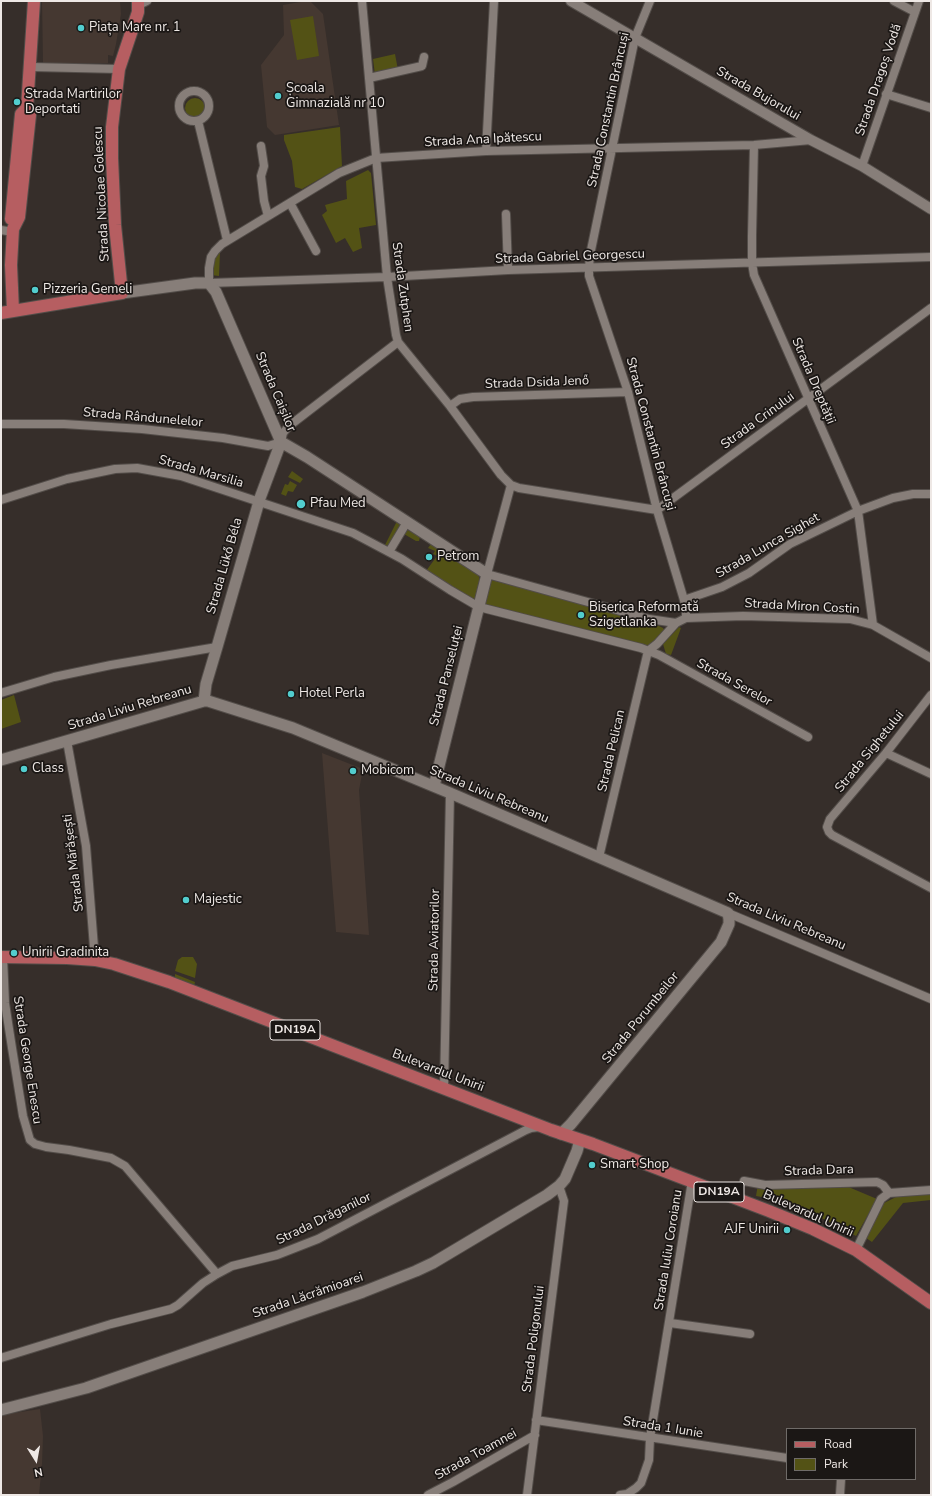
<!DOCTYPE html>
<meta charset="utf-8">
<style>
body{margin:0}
#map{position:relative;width:932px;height:1496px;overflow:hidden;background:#362e2a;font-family:"Nunito Sans",sans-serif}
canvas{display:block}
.frame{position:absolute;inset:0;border:2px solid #eee8e5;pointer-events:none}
.legend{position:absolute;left:786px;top:1428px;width:130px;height:52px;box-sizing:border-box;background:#1b1715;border:1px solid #6f6b68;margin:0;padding:5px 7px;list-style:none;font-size:12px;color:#eee8e5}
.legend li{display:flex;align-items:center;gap:8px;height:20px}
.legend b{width:20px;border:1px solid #6f6b68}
.north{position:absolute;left:16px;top:1440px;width:40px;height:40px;-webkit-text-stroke:3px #1b1715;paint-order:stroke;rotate:169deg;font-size:11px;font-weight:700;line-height:16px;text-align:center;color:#eee8e5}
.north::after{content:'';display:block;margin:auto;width:14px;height:18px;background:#eee8e5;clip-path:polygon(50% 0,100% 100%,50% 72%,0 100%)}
</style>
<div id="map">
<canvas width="932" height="1496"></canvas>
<div class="frame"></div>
<ul class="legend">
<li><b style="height:5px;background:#b65e61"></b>Road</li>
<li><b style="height:11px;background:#535215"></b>Park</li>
</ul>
<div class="north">N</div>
</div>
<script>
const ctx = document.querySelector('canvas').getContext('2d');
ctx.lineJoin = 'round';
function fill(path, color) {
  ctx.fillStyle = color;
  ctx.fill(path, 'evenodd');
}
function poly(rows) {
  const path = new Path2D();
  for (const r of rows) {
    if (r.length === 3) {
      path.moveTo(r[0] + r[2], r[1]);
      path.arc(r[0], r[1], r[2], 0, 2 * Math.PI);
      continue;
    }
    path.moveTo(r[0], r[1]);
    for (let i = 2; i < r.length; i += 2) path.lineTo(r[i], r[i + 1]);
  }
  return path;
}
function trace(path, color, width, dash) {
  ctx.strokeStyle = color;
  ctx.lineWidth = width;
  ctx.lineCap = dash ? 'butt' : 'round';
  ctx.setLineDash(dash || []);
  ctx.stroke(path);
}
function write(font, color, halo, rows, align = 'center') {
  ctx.font = font + ' "Nunito Sans",sans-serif';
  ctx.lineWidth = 3.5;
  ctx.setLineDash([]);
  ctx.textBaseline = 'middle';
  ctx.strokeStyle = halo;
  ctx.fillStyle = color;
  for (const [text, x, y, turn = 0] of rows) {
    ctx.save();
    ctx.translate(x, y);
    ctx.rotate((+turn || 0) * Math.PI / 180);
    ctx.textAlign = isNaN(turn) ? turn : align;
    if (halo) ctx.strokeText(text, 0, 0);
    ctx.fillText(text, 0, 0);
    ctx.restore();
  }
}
fill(poly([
 [42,1,120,1,121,14,116,44,113,56,108,55,108,63,43,63],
 [306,1,310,1,323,14,339,125,275,135,267,127,261,65,284,35,283,5],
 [322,753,363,769,359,790,369,935,336,932],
 [40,1409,43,1436,42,1464,39,1495,1,1495,1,1415]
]), '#453831');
fill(poly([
 [313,16,319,56,297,60,290,20],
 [395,54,398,70,375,75,373,59],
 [195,108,10],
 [340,127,342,166,302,189,295,187,292,161,284,140,284,135],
 [368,170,371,173,376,225,359,228,362,248,353,252,345,238,336,243,322,215,327,211,325,205,347,199,346,181],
 [220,252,219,276,211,275,214,259],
 [292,471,303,479,300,483,288,477],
 [290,481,297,485,293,492,288,491,286,496,281,494,285,484,288,485],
 [397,521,402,526,389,546,385,545],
 [406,529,420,537,419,541,416,541,404,534],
 [431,544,474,567,479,577,479,586,474,601,426,571,437,556,433,554,435,551,428,548],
 [490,579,659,626,663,628,665,631,649,646,484,604],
 [679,627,681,628,671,655,666,654,663,644],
 [14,695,21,722,1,729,1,700],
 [182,957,193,957,197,964,195,978,175,971,178,960],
 [175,974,195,982,194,986,175,979],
 [839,1183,877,1199,856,1236,791,1202,756,1196,758,1184],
 [931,1193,931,1200,903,1203,872,1242,866,1238,884,1203,900,1195]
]), '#535215');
const minor = poly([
 [362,1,387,277,396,335,398,342,450,406,501,475,511,485,519,488,657,510],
 [650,1,635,38,590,255,589,268,589,276,628,392,657,510,684,600,686,611,686,618],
 [894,1,915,12],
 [139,5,147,1],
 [31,67,119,69],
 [369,78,422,66,424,57],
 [194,106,15],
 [886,94,931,108],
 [198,121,227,240],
 [811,140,754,145,486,151,376,158,339,173,222,244,215,251,211,257,209,268,209,283,387,277,508,270,931,257],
 [754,145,752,236,752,263,754,275,858,511,873,625],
 [261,146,264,166,261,176,264,201,268,216],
 [486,151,494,1],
 [862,166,919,1],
 [290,203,316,251],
 [506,214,508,270],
 [1,230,13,232],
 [450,406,460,399,473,397,628,392],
 [1,424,64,424,142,429,223,438,268,446,281,442,283,433,289,426,398,342],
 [511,485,487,574,649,619,676,623],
 [1,500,67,479,115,469,137,468,181,476,353,533,402,559,450,590,479,607,641,648,659,655,808,737],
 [657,510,931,308],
 [389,552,407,522],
 [684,600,722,587,749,573,790,544,858,511,893,498,913,494,931,494],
 [648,651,657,644,676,623,686,618,743,616,850,619,873,625,931,658],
 [1,693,54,677,111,665,217,647],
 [931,695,886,753,830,819,827,827,829,832,832,835,931,888],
 [67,741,86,846,95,960],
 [886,753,931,774],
 [599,857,648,651],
 [728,913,931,999],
 [3,957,5,1003,12,1048,23,1116,30,1140,35,1144,46,1147,69,1150,111,1158,125,1166,217,1274],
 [444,1088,450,793],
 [744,1181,765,1185,877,1182,883,1185,889,1193,931,1190],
 [856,1250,881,1199,889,1193],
 [670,1323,750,1334],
 [1,1358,111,1324,171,1309,178,1305,203,1283,217,1274,232,1266,277,1255,318,1239,526,1130,531,1128,539,1127],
 [536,1420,787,1458],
 [428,1495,453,1482,535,1435],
 [527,1495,564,1201,559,1186],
 [620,1495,627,1494,636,1488,641,1483,649,1460,650,1438,692,1181],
 [840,1495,841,1479]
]);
const tertiary = poly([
 [571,1,811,140,862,166,931,209]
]);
const secondary = poly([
 [122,293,195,283,209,283,216,292,281,442,307,457,487,574,434,786],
 [204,701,206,684,217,647,260,498,281,442],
 [1,760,204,701,208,701,293,728,450,793,728,913,729,919,729,924,721,942,571,1124,561,1134],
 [1,1410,86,1388,363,1292,416,1271,433,1263,547,1195,559,1186,565,1179,577,1151,580,1140]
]);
const primary = poly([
 [11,219,21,114,27,108],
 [13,311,11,265,13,229,19,217,30,115,27,108,34,1],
 [1,313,122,293,115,225,112,158,112,127,119,69,138,12,138,1],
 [1,957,67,958,95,960,114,964,169,982,551,1130,593,1144,769,1211,813,1229,856,1250,931,1303]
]);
trace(minor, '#534d49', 10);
trace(tertiary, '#534d49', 12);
trace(secondary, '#534d49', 13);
trace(primary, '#534d49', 14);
trace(minor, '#877e79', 8);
trace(tertiary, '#877e79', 10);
trace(secondary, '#877e79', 11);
trace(primary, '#b65e61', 12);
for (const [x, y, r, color] of [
 [81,28,4,"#52cdce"],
 [278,96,4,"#52cdce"],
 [17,102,4,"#52cdce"],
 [35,290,4,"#52cdce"],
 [301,504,5,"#52cdce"],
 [429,557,4,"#52cdce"],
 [581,615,4,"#52cdce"],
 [291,694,4,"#52cdce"],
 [24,769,4,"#52cdce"],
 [353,771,4,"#52cdce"],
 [186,900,4,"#52cdce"],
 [14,953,4,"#52cdce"],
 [592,1165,4,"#52cdce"],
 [787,1230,4,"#52cdce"]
]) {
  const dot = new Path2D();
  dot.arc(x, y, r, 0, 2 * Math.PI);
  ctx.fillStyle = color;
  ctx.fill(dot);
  trace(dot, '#1b1715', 1.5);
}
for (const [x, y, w] of [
 [295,1030,50],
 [719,1192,50]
]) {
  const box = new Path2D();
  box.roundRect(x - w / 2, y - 10, w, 20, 3);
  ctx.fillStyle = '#1b1715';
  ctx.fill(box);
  trace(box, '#eee8e5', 1);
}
write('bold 12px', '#eee8e5', null, [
 ["DN19A",295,1030],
 ["DN19A",719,1192]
]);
write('13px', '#eee8e5', '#1b1715', [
 ["Piața Mare nr. 1",89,28],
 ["Școala",286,89],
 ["Gimnazială nr 10",286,104],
 ["Strada Martirilor",25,95],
 ["Deportati",25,110],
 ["Pizzeria Gemeli",43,290],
 ["Pfau Med",310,504],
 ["Petrom",437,557],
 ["Biserica Reformată",589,608],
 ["Szigetlanka",589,623],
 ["Hotel Perla",299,694],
 ["Class",32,769],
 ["Mobicom",361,771],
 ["Majestic",194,900],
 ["Unirii Gradinita",22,953],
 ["Smart Shop",600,1165],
 ["AJF Unirii",779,1230,"right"]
], 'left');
write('13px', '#eee8e5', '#1b1715', [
 ["Strada Dragoș Vodă",879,80,-71],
 ["Strada Bujorului",758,94,30],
 ["Strada Constantin Brâncuși",609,110,-78],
 ["Strada Ana Ipătescu",483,140,-3],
 ["Strada Nicolae Golescu",102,194,-93],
 ["Strada Gabriel Georgescu",570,257,-2],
 ["Strada Zutphen",402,287,82],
 ["Strada Dreptății",813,381,67],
 ["Strada Dsida Jenő",537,383,-2],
 ["Strada Caișilor",275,392,67],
 ["Strada Rândunelelor",143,418,5],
 ["Strada Crinului",758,421,-36],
 ["Strada Constantin Brâncuși",650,434,75],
 ["Strada Marsilia",201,472,16],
 ["Strada Lunca Sighet",768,546,-30],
 ["Strada Lükő Béla",225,566,-74],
 ["Strada Miron Costin",802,607,3],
 ["Strada Panseluței",447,676,-76],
 ["Strada Serelor",734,683,29],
 ["Strada Liviu Rebreanu",130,708,-17],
 ["Strada Pelican",612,751,-77],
 ["Strada Sighetului",870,752,-51],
 ["Strada Liviu Rebreanu",489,795,23],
 ["Strada Mărășești",74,863,-97],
 ["Strada Liviu Rebreanu",786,922,23],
 ["Strada Aviatorilor",435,940,-89],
 ["Strada Porumbeilor",641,1018,-51],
 ["Strada George Enescu",27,1060,81],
 ["Bulevardul Unirii",438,1071,21],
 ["Strada Dara",819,1171,-2],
 ["Bulevardul Unirii",808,1214,24],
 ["Strada Drăganilor",324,1219,-26],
 ["Strada Iuliu Coroianu",669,1250,-81],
 ["Strada Lăcrămioarei",308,1296,-19],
 ["Strada Poligonului",534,1339,-83],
 ["Strada 1 Iunie",663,1428,9],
 ["Strada Toamnei",476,1455,-29]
]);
</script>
